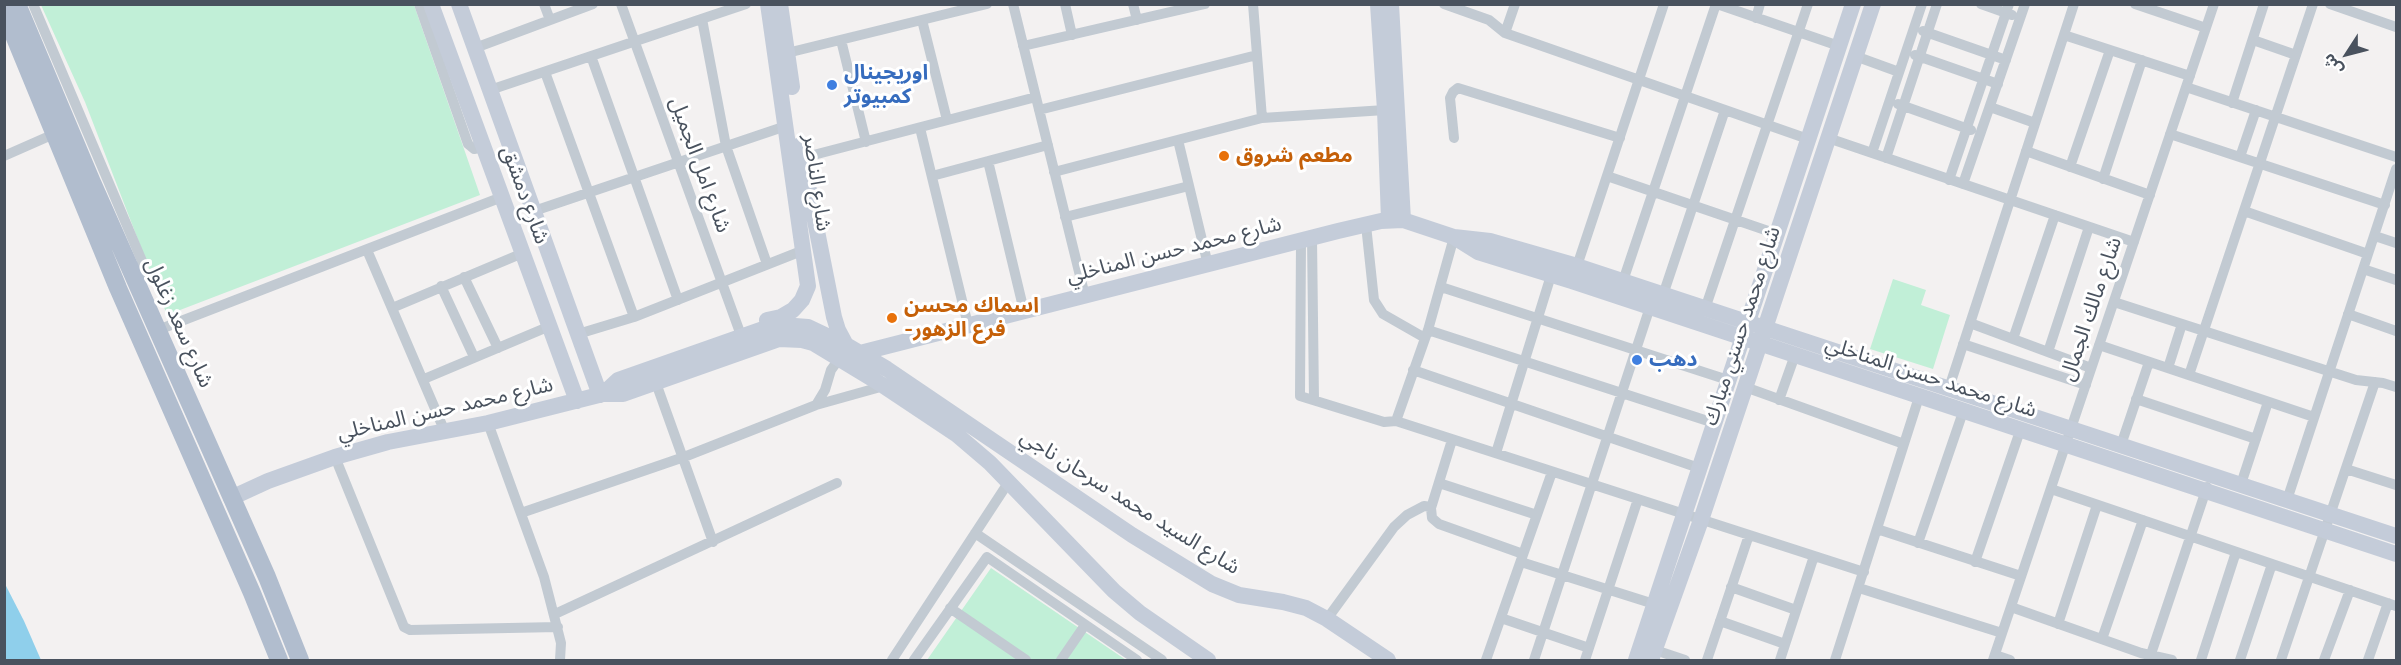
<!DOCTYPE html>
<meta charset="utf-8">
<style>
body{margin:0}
#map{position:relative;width:2401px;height:665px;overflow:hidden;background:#f3f1f1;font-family:Mulish,"Noto Sans Arabic",sans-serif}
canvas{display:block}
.frame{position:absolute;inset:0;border:6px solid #49525e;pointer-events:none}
.north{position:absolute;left:2317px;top:24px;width:60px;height:60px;-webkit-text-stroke:4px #fff;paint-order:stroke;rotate:234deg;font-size:16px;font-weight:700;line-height:24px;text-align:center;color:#49525e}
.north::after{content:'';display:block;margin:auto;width:21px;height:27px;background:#49525e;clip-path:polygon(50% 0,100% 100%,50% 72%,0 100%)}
</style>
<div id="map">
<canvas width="2401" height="665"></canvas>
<div class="frame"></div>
<div class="north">ش</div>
</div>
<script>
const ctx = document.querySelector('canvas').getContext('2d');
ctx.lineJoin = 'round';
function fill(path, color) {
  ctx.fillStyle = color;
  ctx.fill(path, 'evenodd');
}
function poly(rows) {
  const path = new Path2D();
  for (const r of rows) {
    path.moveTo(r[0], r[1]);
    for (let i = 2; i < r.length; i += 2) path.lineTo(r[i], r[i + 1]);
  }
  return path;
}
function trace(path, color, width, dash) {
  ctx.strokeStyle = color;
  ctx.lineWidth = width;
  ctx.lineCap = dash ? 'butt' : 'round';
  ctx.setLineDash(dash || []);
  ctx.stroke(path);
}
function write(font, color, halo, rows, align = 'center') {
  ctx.font = font + ' Mulish,"Noto Sans Arabic",sans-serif';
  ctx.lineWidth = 6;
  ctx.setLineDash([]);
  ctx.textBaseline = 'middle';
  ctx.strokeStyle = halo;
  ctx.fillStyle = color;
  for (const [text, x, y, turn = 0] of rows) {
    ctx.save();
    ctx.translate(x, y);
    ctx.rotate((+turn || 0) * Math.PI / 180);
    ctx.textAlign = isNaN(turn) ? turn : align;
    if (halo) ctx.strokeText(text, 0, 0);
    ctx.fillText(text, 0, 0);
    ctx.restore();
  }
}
fill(poly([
 [41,5,414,5,480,195,167,315,85,102],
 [1893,279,1926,290,1921,305,1950,315,1933,369,1870,349],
 [991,568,1126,660,927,660]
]), '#c1efd7');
fill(poly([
 [4,582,24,621,41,660,5,660]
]), '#8fcfeb');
trace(poly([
 [33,4,142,261,141,274,135,281],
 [419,4,468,144,474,149,484,147],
 [544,4,550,20],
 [621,4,742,338],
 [1013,4,1085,296],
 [1065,4,1072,35],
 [1133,4,1137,20],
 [1253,4,1262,118],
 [1444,4,1489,20,1505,33,1808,139],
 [1717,4,1839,46],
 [1981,4,2012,15],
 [2135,4,2206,28],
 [2330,4,2396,27],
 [1756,18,1760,4],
 [702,19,726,146,767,264],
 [922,20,947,120],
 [1923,31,2006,60],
 [1505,33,1515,4],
 [2064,35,2190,76],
 [841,40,866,142],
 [2253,40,2296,55],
 [1023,46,1205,4],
 [475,48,593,4],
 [787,53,987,4],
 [1915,55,1998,84],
 [591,56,678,300],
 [1855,56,1899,72],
 [545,72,634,317],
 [2186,87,2396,157],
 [490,90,746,4],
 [2232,103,2264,4],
 [1898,104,1971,130],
 [1990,107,2035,123],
 [1039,110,1257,55],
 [920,128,968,325],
 [2170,134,2385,205],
 [1454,138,1450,98,1453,92,1458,88,1620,138],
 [1828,138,2134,242],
 [1178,140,1208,265],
 [2026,151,2150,195],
 [1872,153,1922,4],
 [4,156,54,134],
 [2240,157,2256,110],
 [802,158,1036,97],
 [1886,158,1937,4],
 [988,161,1024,311],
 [2070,167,2110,50],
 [1054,172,1262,118,1385,110],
 [932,176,1048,145],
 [1607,176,1777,234],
 [2103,179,2142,60],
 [1949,180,2009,4],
 [1963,184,2025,4],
 [534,211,786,126],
 [2244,211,2368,254],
 [1065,217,1189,186],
 [1366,225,1374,300,1383,314,1425,338],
 [2375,236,2396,243],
 [1312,238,1314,400],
 [1301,241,1300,396,1384,422,1396,421,1864,572],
 [367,250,445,432],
 [2363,269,2396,280],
 [1575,272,1664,4],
 [464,277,498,348],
 [1623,281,1716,4],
 [441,286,474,357],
 [1441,287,1728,380],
 [1663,295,1725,110],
 [2114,302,2356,380,2383,383,2396,387],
 [392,308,523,253],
 [1705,309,1808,4],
 [2348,314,2396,331],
 [1970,323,2091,368],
 [158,330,502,197],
 [1428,330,1714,423],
 [578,334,634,317,804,250],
 [2013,339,2055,215],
 [1963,344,2086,385],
 [2099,345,2314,417],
 [2048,352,2089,227],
 [2168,368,2182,324],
 [1413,370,1699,468],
 [2189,375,2313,4],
 [424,379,550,326],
 [656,383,713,542],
 [1745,387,1904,444],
 [1949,388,2074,4],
 [2136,399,2256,439],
 [1779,400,1795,355],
 [816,405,825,390,831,370,839,359],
 [1396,421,1428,330,1454,237],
 [488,423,544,577,561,643,560,660],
 [1452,440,1431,508,1432,518,1439,524,1523,554],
 [2121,445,2149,362],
 [1496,453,1553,269],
 [335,457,404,627,410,630,558,627],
 [2346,469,2396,485],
 [1439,483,1537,515],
 [2241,484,2268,402],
 [2051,489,2396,606],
 [2287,500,2396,169],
 [521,513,684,457,816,405,884,386],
 [1877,529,2021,576],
 [975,533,1162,660],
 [1918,543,1963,412],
 [1521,562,1654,604],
 [1975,562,2020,431],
 [1731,587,1796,610],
 [1859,588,2002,633],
 [2011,607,2141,653,2172,660],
 [950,608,1026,660],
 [555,614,837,483],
 [1501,618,1589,648],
 [1327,619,1394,527,1407,515,1424,506,1431,507],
 [1720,621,1785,644],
 [2058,624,2097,505],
 [2102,639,2143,520],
 [1655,650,1685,660],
 [1995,655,2010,660],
 [892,660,1008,483],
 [914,660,987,557,1137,660],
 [1061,660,1085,625],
 [1486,660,1552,472],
 [1534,660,1650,307],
 [1585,660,1638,499],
 [1707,660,1749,535],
 [1780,660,1814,556],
 [1835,660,1919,397],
 [1993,660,2214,4],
 [2149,660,2207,487],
 [2201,660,2236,552],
 [2240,660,2272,564],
 [2281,660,2375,382],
 [2324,660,2350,590],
 [2368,660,2388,603]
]), '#c2cad2', 10);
trace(poly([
 [431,4,577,401],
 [459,4,600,395],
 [780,4,792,87],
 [1378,4,1385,110,1389,220],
 [1391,4,1403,220],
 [800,145,834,317,838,330,846,345],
 [1454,237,1478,252,1572,281,2396,554],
 [767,320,781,317,793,310,802,300,808,286,768,4],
 [860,353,1338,231,1381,221,1403,220,1454,237,1490,241,1577,266,2396,536],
 [603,394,618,380,763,329,782,325,808,327,846,345,887,369,1132,535,1212,584,1239,595,1283,602,1306,608,1327,619,1388,660],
 [231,498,268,481,335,457,388,442,488,423,603,394,623,394,779,339,802,340,813,343,884,386,956,434,990,463,1114,591,1140,613,1208,660],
 [1636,660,1853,4],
 [1651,660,1701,520,1873,4]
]), '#c4ccd9', 16);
trace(poly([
 [17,4,91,180,267,577,300,660],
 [4,11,118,288,252,593,279,660]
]), '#b1bdce', 18);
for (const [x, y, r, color] of [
 [832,85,6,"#3f7fe0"],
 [1224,156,6,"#e8710a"],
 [892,318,6,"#e8710a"],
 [1637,360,6,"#3f7fe0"]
]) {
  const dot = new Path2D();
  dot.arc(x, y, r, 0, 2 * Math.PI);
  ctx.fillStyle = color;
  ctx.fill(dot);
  trace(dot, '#fff', 2);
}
write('bold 21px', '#366cbe', '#fff', [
 ["اوريجينال",844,73],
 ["كمبيوتر",844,97],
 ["دهب",1649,360]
], 'left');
write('bold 21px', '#c56008', '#fff', [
 ["مطعم شروق",1236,156],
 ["اسماك محسن",904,306],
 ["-فرع الزهور",904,330]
], 'left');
write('21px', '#49525e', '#fff', [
 ["شارع امل الجميل",700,165,70],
 ["شارع الناصر",817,183,82],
 ["شارع دمشق",525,195,70],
 ["شارع محمد حسن المناخلي",1174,250,-14],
 ["شارع مالك الجمال",2091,309,-71],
 ["شارع سعد زغلول",179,323,66],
 ["شارع محمد حسني مبارك",1742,326,-72],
 ["شارع محمد حسن المناخلي",1931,377,18],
 ["شارع محمد حسن المناخلي",445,409,-13],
 ["شارع السيد محمد سرحان ناجي",1130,502,32]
]);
</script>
